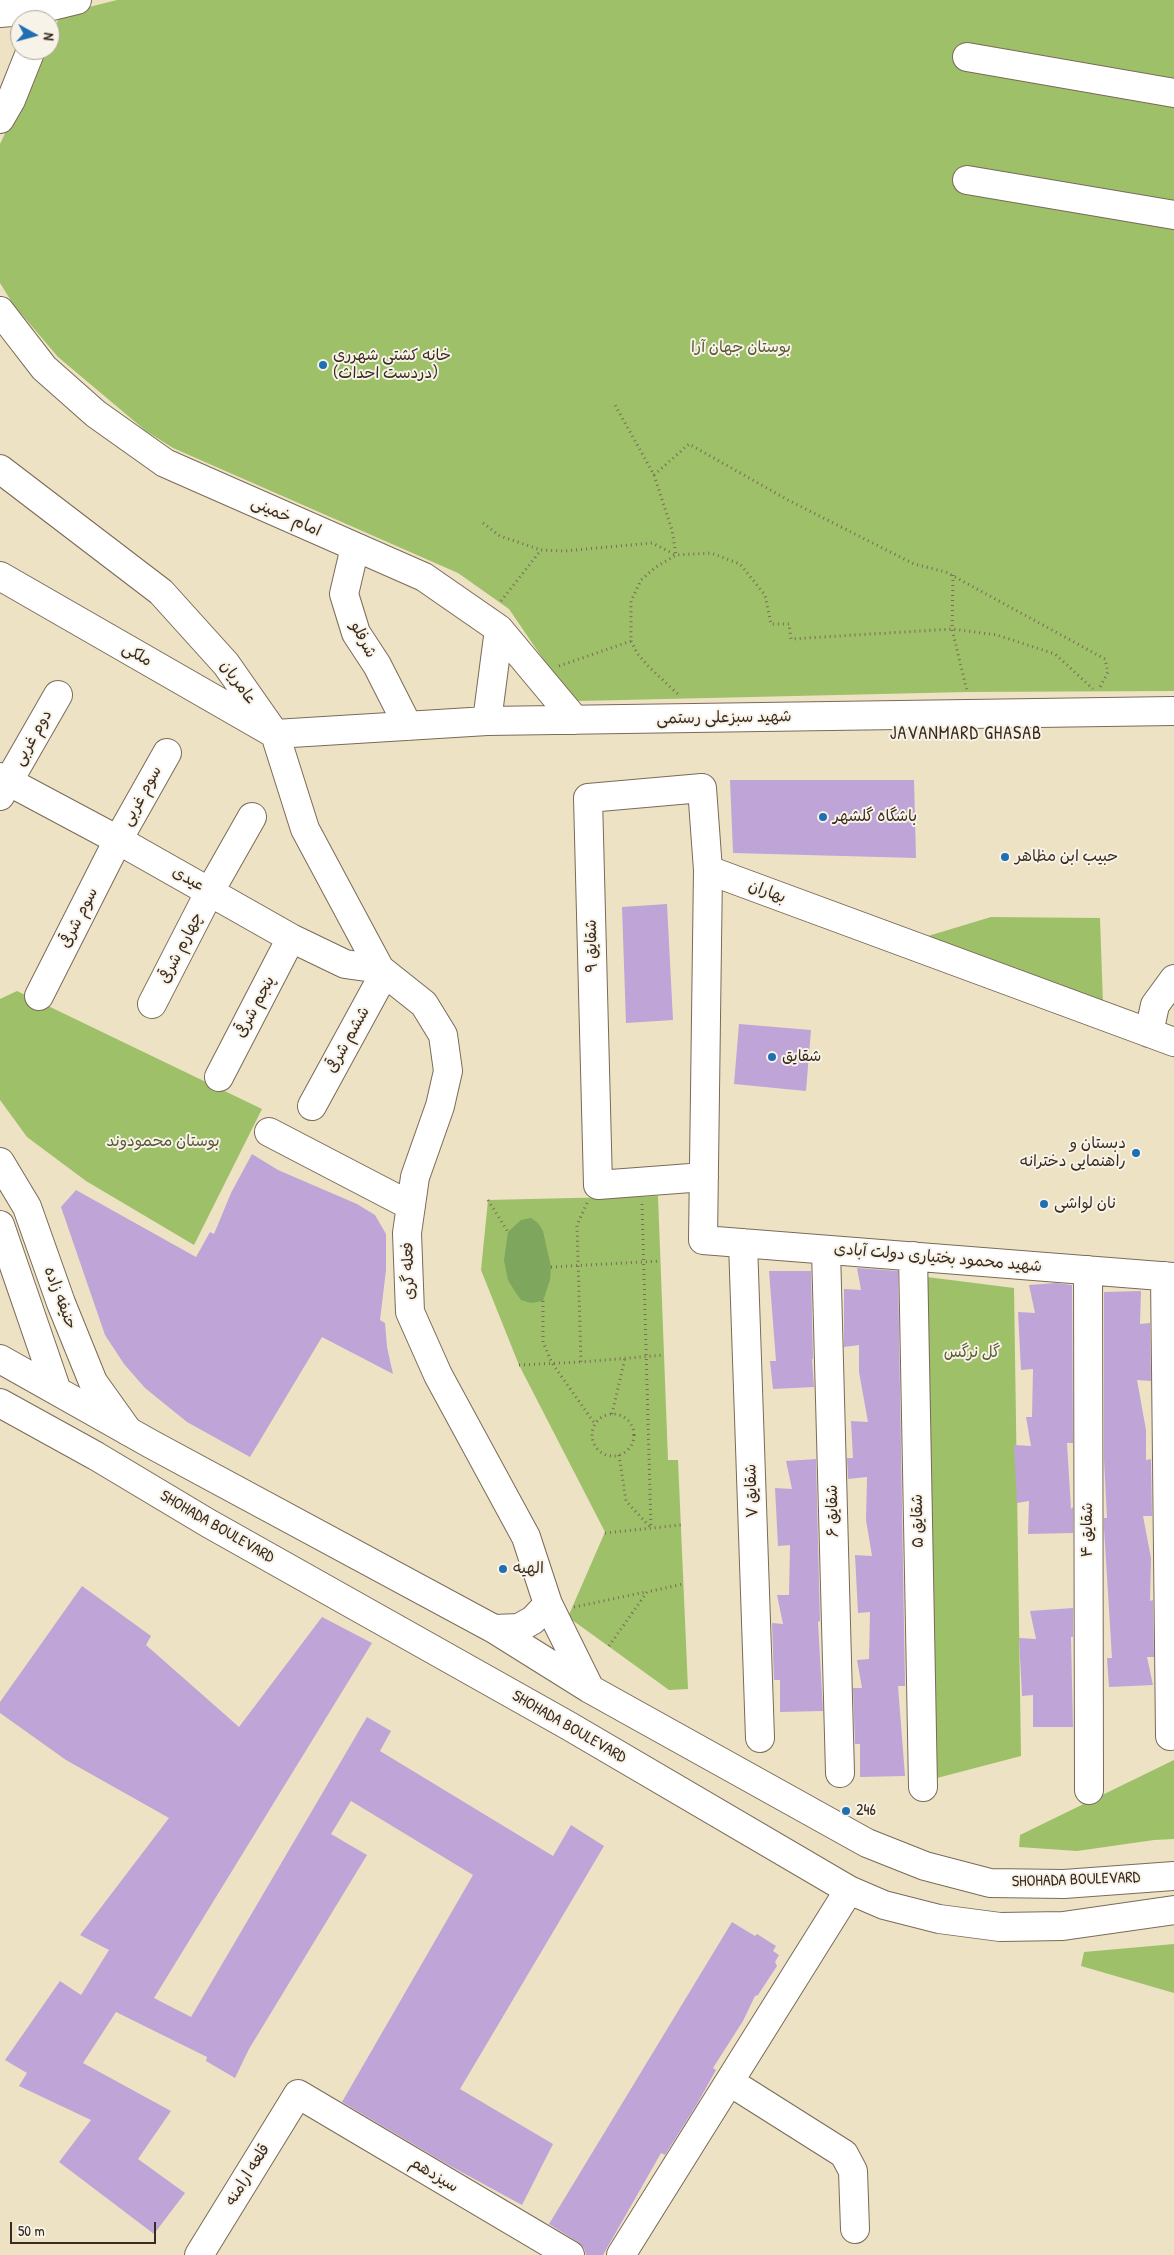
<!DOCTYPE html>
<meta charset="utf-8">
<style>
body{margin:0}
#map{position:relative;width:1174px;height:2255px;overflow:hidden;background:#eee2c4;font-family:"Patrick Hand",sans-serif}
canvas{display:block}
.north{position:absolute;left:10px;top:10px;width:50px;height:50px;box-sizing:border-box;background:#f7f3e8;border:1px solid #aca397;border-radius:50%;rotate:97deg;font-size:14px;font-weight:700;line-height:20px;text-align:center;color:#3b2a1e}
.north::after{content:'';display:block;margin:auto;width:18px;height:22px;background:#1f6fb2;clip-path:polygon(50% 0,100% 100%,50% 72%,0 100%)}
.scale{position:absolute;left:10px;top:2222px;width:146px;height:22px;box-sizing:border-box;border:2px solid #3b2a1e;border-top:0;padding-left:6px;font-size:15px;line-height:18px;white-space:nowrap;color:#3b2a1e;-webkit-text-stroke:4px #f7f3e8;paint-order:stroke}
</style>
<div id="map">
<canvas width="1174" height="2255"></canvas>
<div class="north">N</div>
<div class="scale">50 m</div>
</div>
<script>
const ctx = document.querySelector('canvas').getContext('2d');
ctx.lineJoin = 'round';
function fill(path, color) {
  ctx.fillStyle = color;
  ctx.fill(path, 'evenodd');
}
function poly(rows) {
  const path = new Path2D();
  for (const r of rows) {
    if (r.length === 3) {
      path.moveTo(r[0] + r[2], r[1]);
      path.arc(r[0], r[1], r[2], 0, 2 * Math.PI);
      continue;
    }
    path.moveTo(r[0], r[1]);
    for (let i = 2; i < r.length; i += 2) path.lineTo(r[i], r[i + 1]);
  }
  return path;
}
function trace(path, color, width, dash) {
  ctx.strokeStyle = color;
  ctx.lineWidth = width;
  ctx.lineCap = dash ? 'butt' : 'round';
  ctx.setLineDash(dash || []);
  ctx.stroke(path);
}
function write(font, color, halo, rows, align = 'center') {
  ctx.font = font + ' "Patrick Hand","Playpen Sans Arabic",sans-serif';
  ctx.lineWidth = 4;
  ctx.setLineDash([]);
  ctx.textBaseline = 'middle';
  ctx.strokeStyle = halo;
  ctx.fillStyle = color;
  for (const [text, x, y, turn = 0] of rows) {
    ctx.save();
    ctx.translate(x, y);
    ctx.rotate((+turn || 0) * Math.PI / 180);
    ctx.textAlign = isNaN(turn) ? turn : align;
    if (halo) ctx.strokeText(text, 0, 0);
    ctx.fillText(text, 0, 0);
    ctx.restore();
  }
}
fill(poly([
 [117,0,1174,0,1174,691,967,692,579,701,569,697,509,609,458,573,173,448,146,431,58,357,13,304,0,283,0,144,44,50,50,50,50,38,61,14],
 [991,917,1100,918,1103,1004,918,939],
 [17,991,262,1109,194,1245,86,1181,27,1137,0,1100,0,999],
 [658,1196,668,1460,678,1460,688,1689,669,1690,568,1617,605,1532,519,1365,481,1270,488,1200],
 [927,1277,1014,1288,1021,1756,937,1778],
 [1174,1760,1174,1839,1154,1840,1077,1851,1019,1847,1020,1835],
 [1174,1944,1174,1993,1081,1966,1084,1952]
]), '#9ec069');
fill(poly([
 [531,1218,538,1223,543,1231,551,1267,550,1280,543,1301,531,1303,521,1300,514,1290,508,1280,504,1260,508,1232,521,1220]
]), '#7ea65d');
fill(poly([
 [730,780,914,780,916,858,733,853],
 [667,904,673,1020,626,1023,622,907],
 [739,1024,811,1030,806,1091,734,1084],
 [252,1154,278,1170,357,1204,375,1215,386,1234,386,1270,380,1320,385,1323,387,1347,393,1374,322,1337,250,1457,187,1422,145,1388,124,1364,105,1335,61,1207,76,1190,196,1257,210,1232,214,1234,231,1193],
 [857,1268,898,1271,905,1684,905,1686,898,1686,905,1776,860,1777,860,1744,855,1744,853,1688,862,1688,857,1660,869,1659,870,1612,858,1613,855,1555,872,1556,866,1520,867,1477,848,1479,847,1458,853,1458,851,1421,868,1422,859,1372,859,1345,844,1347,844,1289,861,1290],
 [769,1271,811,1271,813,1359,812,1359,814,1387,773,1389,770,1361,776,1361],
 [1056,1283,1072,1285,1073,1443,1067,1443,1071,1509,1073,1507,1073,1533,1028,1534,1029,1501,1017,1503,1014,1445,1031,1446,1026,1417,1032,1417,1033,1369,1021,1370,1018,1312,1035,1313,1029,1285],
 [1141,1291,1140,1324,1150,1323,1151,1381,1137,1380,1146,1430,1146,1460,1151,1459,1152,1516,1143,1516,1151,1558,1150,1601,1153,1600,1154,1657,1147,1657,1153,1685,1109,1687,1107,1658,1112,1658,1104,1528,1104,1518,1107,1518,1104,1460,1104,1292],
 [816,1459,820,1621,818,1622,823,1711,780,1712,780,1680,774,1680,772,1623,783,1624,777,1595,789,1595,790,1545,778,1546,775,1488,792,1489,786,1461],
 [82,1586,151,1636,146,1645,239,1727,322,1617,372,1643,154,1998,191,2017,367,1717,391,1731,380,1751,553,1856,571,1825,604,1846,460,2089,553,2144,522,2205,445,2163,342,2102,473,1875,351,1801,331,1834,367,1855,249,2049,235,2078,206,2061,207,2057,116,2012,83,2063,171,2111,138,2159,185,2193,154,2234,59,2162,91,2120,19,2086,27,2073,5,2060,60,1981,81,1995,109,1950,80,1935,169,1818,66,1760,0,1713,0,1702],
 [1073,1608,1073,1637,1071,1637,1073,1727,1033,1727,1033,1695,1022,1696,1019,1638,1036,1639,1030,1611],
 [732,1922,755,1936,757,1934,776,1946,773,1951,779,1955,775,1962,777,1966,758,1995,755,1996,743,2021,713,2068,716,2070,697,2104,665,2155,661,2153,603,2255,586,2255,584,2248,578,2242,549,2224]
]), '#bfa4d7');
const minor = poly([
 [967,57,1174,93],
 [0,119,11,100,31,50],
 [967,180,1174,215],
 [0,311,44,368,96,414,165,463,424,577,499,629,575,720],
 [0,469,161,592,226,664,275,734,305,829,380,969,424,1004,443,1035,448,1071,440,1106,415,1177,407,1233,410,1312,438,1375,526,1537,548,1604,590,1689],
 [355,547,344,594,356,633,377,665,408,726],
 [0,576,275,734,487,721,1174,711],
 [487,721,499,629],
 [0,777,118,840,291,938,345,964,380,969],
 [0,796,58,695],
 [39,996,118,840,167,753],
 [152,1004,210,891,252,817],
 [1149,1033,1155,1005,1174,979],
 [1174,1042,708,870,703,1240,1174,1277],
 [219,1077,291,938],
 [312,1106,384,974],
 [269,1132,411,1206],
 [704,1177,598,1185,588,798,702,788,708,870],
 [0,1225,57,1391],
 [743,1243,760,1738],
 [826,1250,840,1773],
 [913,1256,923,1787],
 [1088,1270,1089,1790],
 [1165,1276,1170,1736],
 [0,1359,151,1444,494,1629,590,1689,867,1843,925,1866,990,1883,1064,1884,1174,1876],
 [0,1403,96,1456,208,1523,569,1726,849,1890,884,1905,939,1919,1000,1927,1063,1926,1174,1910],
 [494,1629,519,1628,533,1620,548,1604],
 [730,2082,844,2154,853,2171,855,2229],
 [199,2255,298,2094,570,2255],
 [621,2255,849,1890]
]);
const major = poly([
 [0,13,36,10,77,0],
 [0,1162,27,1207,61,1303,93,1382,128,1431]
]);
trace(minor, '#7a6a58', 30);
trace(major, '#7a6a58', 30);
trace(poly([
 [654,475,689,444,788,500,914,564,946,572,1105,659,1108,672,1099,689],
 [483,523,500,536,541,550],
 [953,575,952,629,967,691],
 [501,601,541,550,564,551,652,543,676,555,672,530,654,475,614,403],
 [631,641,637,653,649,667,680,696],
 [559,666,631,641,631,601,641,580,656,567,676,555,711,553,740,564,765,595,771,624,789,624,791,639,952,629,997,635,1055,654,1093,689],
 [488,1200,508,1232],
 [587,1203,577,1225,581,1362,664,1355],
 [642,1204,651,1528],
 [551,1267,660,1261],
 [543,1301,543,1342,552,1363,595,1424],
 [519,1365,581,1362],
 [612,1414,625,1358],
 [613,1435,21],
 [619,1455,626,1501,651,1528],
 [605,1533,681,1525],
 [574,1607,646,1592],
 [609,1646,647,1592,683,1584]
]), '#7a6a58', 3, [1, 4]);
trace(minor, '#fff', 28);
trace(major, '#fff', 28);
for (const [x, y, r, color] of [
 [323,365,5,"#1f6fb2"],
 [823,817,5,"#1f6fb2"],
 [1005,857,5,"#1f6fb2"],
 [772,1057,5,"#1f6fb2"],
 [1136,1153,5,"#1f6fb2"],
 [1044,1204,5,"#1f6fb2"],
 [503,1569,5,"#1f6fb2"],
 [846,1811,5,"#1f6fb2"]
]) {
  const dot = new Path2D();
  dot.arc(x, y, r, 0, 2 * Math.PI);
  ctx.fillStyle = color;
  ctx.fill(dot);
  trace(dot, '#f7f3e8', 2);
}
write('16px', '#595734', '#f7f3e8', [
 ["بوستان جهان آرا",741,348],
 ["بوستان محمودوند",163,1142],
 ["گل نرگس",972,1353]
]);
write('16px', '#3b2a1e', '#f7f3e8', [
 ["خانه کشتی شهرری",333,356],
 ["(دردست احداث)",333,374],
 ["باشگاه گلشهر",833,817],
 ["حبیب ابن مظاهر",1015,857],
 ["شقایق",782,1057],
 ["دبستان و",1126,1144,"right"],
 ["راهنمایی دخترانه",1126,1162,"right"],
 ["نان لواشی",1054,1204],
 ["الهیه",513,1569],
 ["246",856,1811]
], 'left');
write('16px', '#3b2a1e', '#f7f3e8', [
 ["امام خمینی",286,517,24],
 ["شرفلو",363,640,63],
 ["ملکی",137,655,30],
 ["عامریان",238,683,54],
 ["شهید سبزعلی رستمی",724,718,-1],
 ["دوم غربی",33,738,-60],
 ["سوم غربی",142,796,-61],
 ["عیدی",188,879,29],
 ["بهاران",767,892,20],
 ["سوم شرقی",79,918,-63],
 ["شقایق ۹",592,946,-91],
 ["چهارم شرقی",181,948,-63],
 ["پنجم شرقی",255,1007,-62],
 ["ششم شرقی",348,1040,-61],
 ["شهید محمود بختیاری دولت آبادی",938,1258,5],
 ["فعله گری",409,1271,-92],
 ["حنیفه زاده",60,1298,69],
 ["شقایق ۷",752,1491,-92],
 ["شقایق ۶",833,1511,-91],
 ["شقایق ۵",918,1521,-91],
 ["SHOHADA BOULEVARD",217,1527,30],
 ["شقایق ۴",1088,1530,-90],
 ["SHOHADA BOULEVARD",569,1727,30],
 ["SHOHADA BOULEVARD",1076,1880,-2],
 ["قلعه ارامنه",248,2175,-58],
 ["سیزدهم",434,2175,31]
]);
ctx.letterSpacing = '1px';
write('18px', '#3b2a1e', '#f7f3e8', [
 ["JAVANMARD GHASAB",966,734]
]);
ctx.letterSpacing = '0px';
</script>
